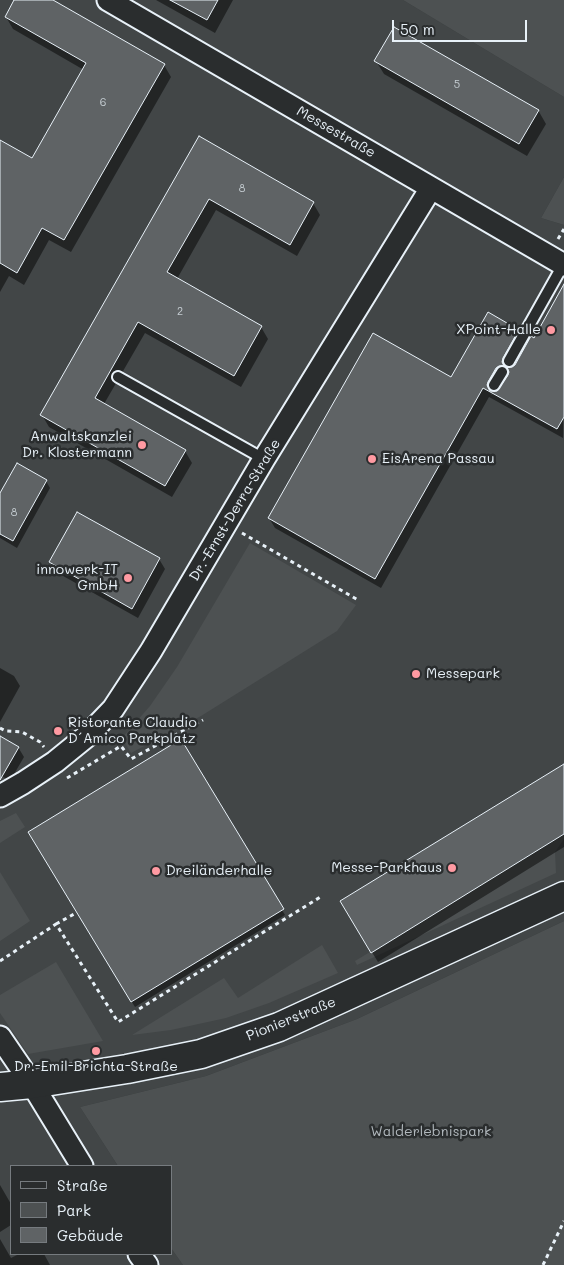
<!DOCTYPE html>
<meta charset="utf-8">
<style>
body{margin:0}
#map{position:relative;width:564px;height:1265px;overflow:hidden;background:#35393a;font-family:Mali,sans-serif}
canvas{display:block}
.legend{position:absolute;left:10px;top:1165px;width:162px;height:90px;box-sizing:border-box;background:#2a2d2e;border:1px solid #767b7f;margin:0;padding:6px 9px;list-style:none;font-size:15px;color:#e8f1f8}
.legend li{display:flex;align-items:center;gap:10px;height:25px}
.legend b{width:25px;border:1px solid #767b7f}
.scale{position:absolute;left:392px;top:20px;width:135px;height:22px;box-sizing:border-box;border:2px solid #e8f1f8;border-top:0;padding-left:6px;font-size:15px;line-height:18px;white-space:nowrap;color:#e8f1f8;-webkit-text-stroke:4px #2a2d2e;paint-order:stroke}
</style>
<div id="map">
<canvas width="564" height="1265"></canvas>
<ul class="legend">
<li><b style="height:6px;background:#2a2d2e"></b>Straße</li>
<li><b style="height:14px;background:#4d5152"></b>Park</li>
<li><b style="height:14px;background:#5f6365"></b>Gebäude</li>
</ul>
<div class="scale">50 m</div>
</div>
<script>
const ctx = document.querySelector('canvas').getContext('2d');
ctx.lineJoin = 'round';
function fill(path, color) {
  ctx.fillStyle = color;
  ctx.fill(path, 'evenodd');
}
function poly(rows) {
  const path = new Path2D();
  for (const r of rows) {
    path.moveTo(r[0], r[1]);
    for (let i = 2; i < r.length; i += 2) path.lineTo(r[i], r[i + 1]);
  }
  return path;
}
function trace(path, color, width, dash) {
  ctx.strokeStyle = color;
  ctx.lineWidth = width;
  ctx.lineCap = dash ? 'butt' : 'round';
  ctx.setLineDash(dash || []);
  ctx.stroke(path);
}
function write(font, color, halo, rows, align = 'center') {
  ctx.font = font + ' Mali,sans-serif';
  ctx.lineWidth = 5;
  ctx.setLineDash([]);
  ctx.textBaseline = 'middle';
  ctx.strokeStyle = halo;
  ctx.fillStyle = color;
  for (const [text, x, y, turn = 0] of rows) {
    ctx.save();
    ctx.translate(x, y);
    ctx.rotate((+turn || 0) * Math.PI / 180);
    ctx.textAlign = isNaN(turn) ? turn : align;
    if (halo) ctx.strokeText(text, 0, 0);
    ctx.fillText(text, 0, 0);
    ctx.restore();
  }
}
fill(poly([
 [0,0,403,0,564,97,564,177,541,218,564,225,564,921,357,1019,206,1076,80,1107,118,1166,11,1166,11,1254,171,1254,171,1248,183,1265,0,1265]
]), '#424647');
fill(poly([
 [403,0,564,0,564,97],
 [564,177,564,225,541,218],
 [250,543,356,605,337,631,201,716,131,753,122,738,150,706,177,667],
 [16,813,25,827,0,843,0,821],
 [564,835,564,839,555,852,556,873,357,965,355,961],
 [0,872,30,921,0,941],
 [564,921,564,1265,183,1265,171,1248,171,1166,118,1166,80,1107,206,1076,357,1019],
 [322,945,338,973,269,1003,226,1018,171,1030,132,1035,224,978,238,998],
 [56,962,103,1041,28,1054,0,1013,0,995]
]), '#4d5152');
fill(poly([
 [16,0,51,0,164,65,171,77,71,252,49,240,24,285,9,276,0,292,0,148,33,160,84,70,13,29,6,17],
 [156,0,233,0,215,33],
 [376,61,538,110,546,124,527,156,384,74],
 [199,138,313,203,320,215,297,256,216,210,177,279,261,327,268,339,241,387,145,333,104,404,185,451,192,463,172,497,49,427,42,415],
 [564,295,563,438,489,397,381,588,275,528,269,518,451,379,518,330,524,340,508,367,508,375,502,378,491,395,500,390],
 [46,481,50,488,17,548,0,538,0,496],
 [159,559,165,569,138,618,56,572,50,562],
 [0,668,14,676,20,686,0,722],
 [0,737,18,747,24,757,10,781,0,775],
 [180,741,285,915,135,1007,29,833],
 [564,765,564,847,378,962,341,902],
 [0,1185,11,1204,11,1225,0,1232],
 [0,1239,11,1258,19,1254,44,1254,50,1265,0,1265]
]), '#0007');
const building = poly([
 [14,0,53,0,165,64,64,240,42,228,17,273,0,263,0,140,32,158,86,63,5,17,14,0],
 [170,0,218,0,207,20,170,0],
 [394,27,539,110,519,144,374,61,394,27],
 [199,136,314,202,290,245,209,199,167,272,262,326,234,376,138,322,95,398,186,450,165,486,40,415,199,136],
 [564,284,564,417,557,429,483,388,375,579,268,518,373,333,451,377,488,312,519,330,503,358,502,362,504,366,499,366,496,368,488,382,487,385,490,391,497,391,508,375,509,372,507,367,512,367,515,365,531,336,534,338,564,284],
 [17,463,47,480,13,541,0,534,0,493,17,463],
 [77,512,160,558,132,609,49,562,77,512],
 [0,736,19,747,0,780,0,736],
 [181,739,284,909,131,1002,28,832,181,739],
 [564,764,564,834,371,953,340,901,564,764]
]);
fill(building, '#5f6365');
trace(building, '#e8f1f8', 1);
const service = poly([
 [509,361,563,265],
 [118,377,264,459],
 [494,385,502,372]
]);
const minor = poly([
 [108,0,564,265],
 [0,796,23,783,55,762,87,736,113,709,151,651,264,459,431,188],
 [0,1037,32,1084,82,1166],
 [139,1254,147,1265]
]);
const secondary = poly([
 [0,1087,32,1084,127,1069,201,1054,279,1027,564,896]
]);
trace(service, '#e8f1f8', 14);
trace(minor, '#e8f1f8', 25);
trace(secondary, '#e8f1f8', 31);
trace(poly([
 [558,239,564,229],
 [242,533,358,600],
 [0,728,6,731,22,732,40,742,44,747],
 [67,778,121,746,131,759,203,720],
 [56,924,76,913],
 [0,961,56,924,118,1022,322,896],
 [543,1265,564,1221]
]), '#e8f1f8', 3, [4, 4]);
trace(service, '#2a2d2e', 10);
trace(minor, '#2a2d2e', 21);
trace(secondary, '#2a2d2e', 28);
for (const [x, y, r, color] of [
 [551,330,5,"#ff9aa2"],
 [142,445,5,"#ff9aa2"],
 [372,459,5,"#ff9aa2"],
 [128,578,5,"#ff9aa2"],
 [416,674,5,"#ff9aa2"],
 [58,731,5,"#ff9aa2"],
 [452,868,5,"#ff9aa2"],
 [156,871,5,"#ff9aa2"],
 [96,1051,5,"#ff9aa2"]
]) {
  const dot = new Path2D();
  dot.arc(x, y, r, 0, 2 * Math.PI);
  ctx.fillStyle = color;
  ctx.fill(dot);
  trace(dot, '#2a2d2e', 2);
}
write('11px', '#c6ced3', null, [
 ["5",457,85],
 ["6",103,103],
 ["8",242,189],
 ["2",180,312],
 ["8",14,513]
]);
write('14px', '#e8f1f8', '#2a2d2e', [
 ["Messestraße",336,132,30],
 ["Dr.-Ernst-Derra-Straße",235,510,-59],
 ["Pionierstraße",291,1019,-22]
]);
write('14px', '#e8f1f8', '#2a2d2e', [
 ["XPoint-Halle",541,330],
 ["Anwaltskanzlei",132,437],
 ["Dr. Klostermann",132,453],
 ["EisArena Passau",382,459,"left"],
 ["innowerk-IT",118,570],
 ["GmbH",118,586],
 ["Messepark",426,674,"left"],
 ["Ristorante Claudio",68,723,"left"],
 ["D´Amico Parkplatz",68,739,"left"],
 ["Messe-Parkhaus",442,868],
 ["Dreiländerhalle",166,871,"left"],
 ["Dr.-Emil-Brichta-Straße",96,1067,"center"]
], 'right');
write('14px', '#b2b9be', '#2a2d2e', [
 ["Walderlebnispark",431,1132]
]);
</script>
